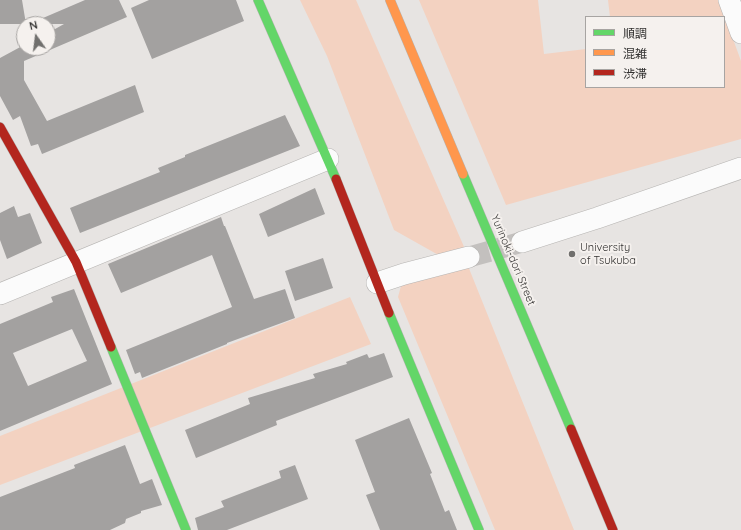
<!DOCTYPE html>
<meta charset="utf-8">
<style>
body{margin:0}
#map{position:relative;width:741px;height:530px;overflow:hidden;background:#e7e4e2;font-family:Quicksand,"Noto Sans JP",sans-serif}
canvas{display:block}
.legend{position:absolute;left:585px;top:16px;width:140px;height:72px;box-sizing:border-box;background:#f5f1ee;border:1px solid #a7a4a2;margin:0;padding:5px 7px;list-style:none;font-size:12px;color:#323130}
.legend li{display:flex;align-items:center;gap:8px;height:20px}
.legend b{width:20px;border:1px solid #a7a4a2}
.north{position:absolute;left:16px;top:16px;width:40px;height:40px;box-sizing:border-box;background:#f5f1ee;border:1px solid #a7a4a2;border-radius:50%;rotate:346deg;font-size:11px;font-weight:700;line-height:16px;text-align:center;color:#323130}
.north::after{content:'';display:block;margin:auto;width:14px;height:18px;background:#71706e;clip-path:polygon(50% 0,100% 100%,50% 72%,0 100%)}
</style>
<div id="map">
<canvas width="741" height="530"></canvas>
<ul class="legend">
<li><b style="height:5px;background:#63d668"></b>順調</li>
<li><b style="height:5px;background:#ff974d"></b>混雑</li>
<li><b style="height:5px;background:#b3261e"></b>渋滞</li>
</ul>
<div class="north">N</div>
</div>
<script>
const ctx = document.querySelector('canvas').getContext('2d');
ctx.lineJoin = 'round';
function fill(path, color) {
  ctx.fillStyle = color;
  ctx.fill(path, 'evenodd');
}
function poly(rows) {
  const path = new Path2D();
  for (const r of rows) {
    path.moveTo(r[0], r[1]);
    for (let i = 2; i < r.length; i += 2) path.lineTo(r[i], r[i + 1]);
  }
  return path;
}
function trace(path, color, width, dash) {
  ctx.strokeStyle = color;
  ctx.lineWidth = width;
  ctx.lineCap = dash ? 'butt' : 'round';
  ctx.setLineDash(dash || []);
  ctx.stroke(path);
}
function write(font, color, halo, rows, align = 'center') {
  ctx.font = font + ' Quicksand,sans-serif';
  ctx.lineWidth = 4;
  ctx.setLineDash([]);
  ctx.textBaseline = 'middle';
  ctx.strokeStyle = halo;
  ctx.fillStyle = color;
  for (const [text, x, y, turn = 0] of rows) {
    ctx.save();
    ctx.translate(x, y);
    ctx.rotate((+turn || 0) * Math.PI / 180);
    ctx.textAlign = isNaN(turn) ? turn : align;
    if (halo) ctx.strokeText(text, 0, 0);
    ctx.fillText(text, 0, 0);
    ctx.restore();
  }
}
fill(poly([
 [300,0,356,0,465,249,442,257,394,230,327,56],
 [419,0,538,0,544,54,586,49,586,87,724,87,724,17,610,17,608,0,722,0,733,39,741,61,741,139,506,205],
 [466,261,574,530,495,530,398,297,401,286,411,278],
 [350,297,371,344,0,485,0,436]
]), '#f3d2c1');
fill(poly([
 [0,0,22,0,26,24,0,24],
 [85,0,119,0,127,17,24,61,24,80,47,121,135,85,144,112,42,154,38,144,31,146,20,116,13,120,0,96,0,58,24,45,24,48,48,48,48,33,64,24,29,24],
 [149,0,236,0,244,21,152,59,131,8],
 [285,115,300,146,80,233,70,208,160,172,158,168,185,157,185,155],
 [315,188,325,214,268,237,259,214],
 [14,206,18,217,30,213,42,243,7,259,0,240,0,213],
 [221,217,224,226,225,226,254,299,285,289,295,318,227,343,227,344,142,378,140,372,135,374,126,350,232,307,212,255,121,293,108,264],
 [323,258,333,288,295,301,285,271],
 [74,289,112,384,0,431,0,324,53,302,51,297],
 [72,329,87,361,28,386,13,353],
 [384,353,393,377,276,421,277,425,196,458,185,430,250,404,248,398,315,378,313,374,347,364,346,362,367,354,369,358],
 [409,418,432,473,430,474,445,512,449,510,457,530,380,530,366,495,375,492,355,440],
 [125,445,140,484,152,479,162,505,141,511,141,513,126,519,125,523,110,530,0,530,0,497,75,468,74,465],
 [295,465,308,499,227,530,198,530,195,518,224,507,221,501,281,478,279,471]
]), '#a3a1a0');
trace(poly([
 [469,257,522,242]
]), '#c3c0be', 21, [21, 10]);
const street = poly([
 [729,0,741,33],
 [522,242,597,218,741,168],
 [377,283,404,274,469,257],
 [0,294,328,159]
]);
const fast = poly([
 [258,0,336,179],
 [463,174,571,429],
 [389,313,479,530],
 [111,347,186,530]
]);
const slow = poly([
 [390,0,463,174]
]);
const jam = poly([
 [0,127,76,262,111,347],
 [336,179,389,313],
 [571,429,613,530]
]);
trace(street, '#b6b4b2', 22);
trace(fast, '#b6b4b2', 10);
trace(slow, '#b6b4b2', 10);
trace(jam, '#b6b4b2', 10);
trace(street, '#fbfbfb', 21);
trace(fast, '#63d668', 9);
trace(slow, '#ff974d', 9);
trace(jam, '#b3261e', 9);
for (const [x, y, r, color] of [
 [572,254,4,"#71706e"]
]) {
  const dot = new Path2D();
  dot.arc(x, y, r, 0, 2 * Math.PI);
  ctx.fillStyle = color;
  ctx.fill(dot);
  trace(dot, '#f5f1ee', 1.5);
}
write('11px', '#323130', '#f5f1ee', [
 ["University",580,248],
 ["of Tsukuba",580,261]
], 'left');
write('11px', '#323130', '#f5f1ee', [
 ["Yurinoki-dori Street",513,260,67]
]);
</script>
